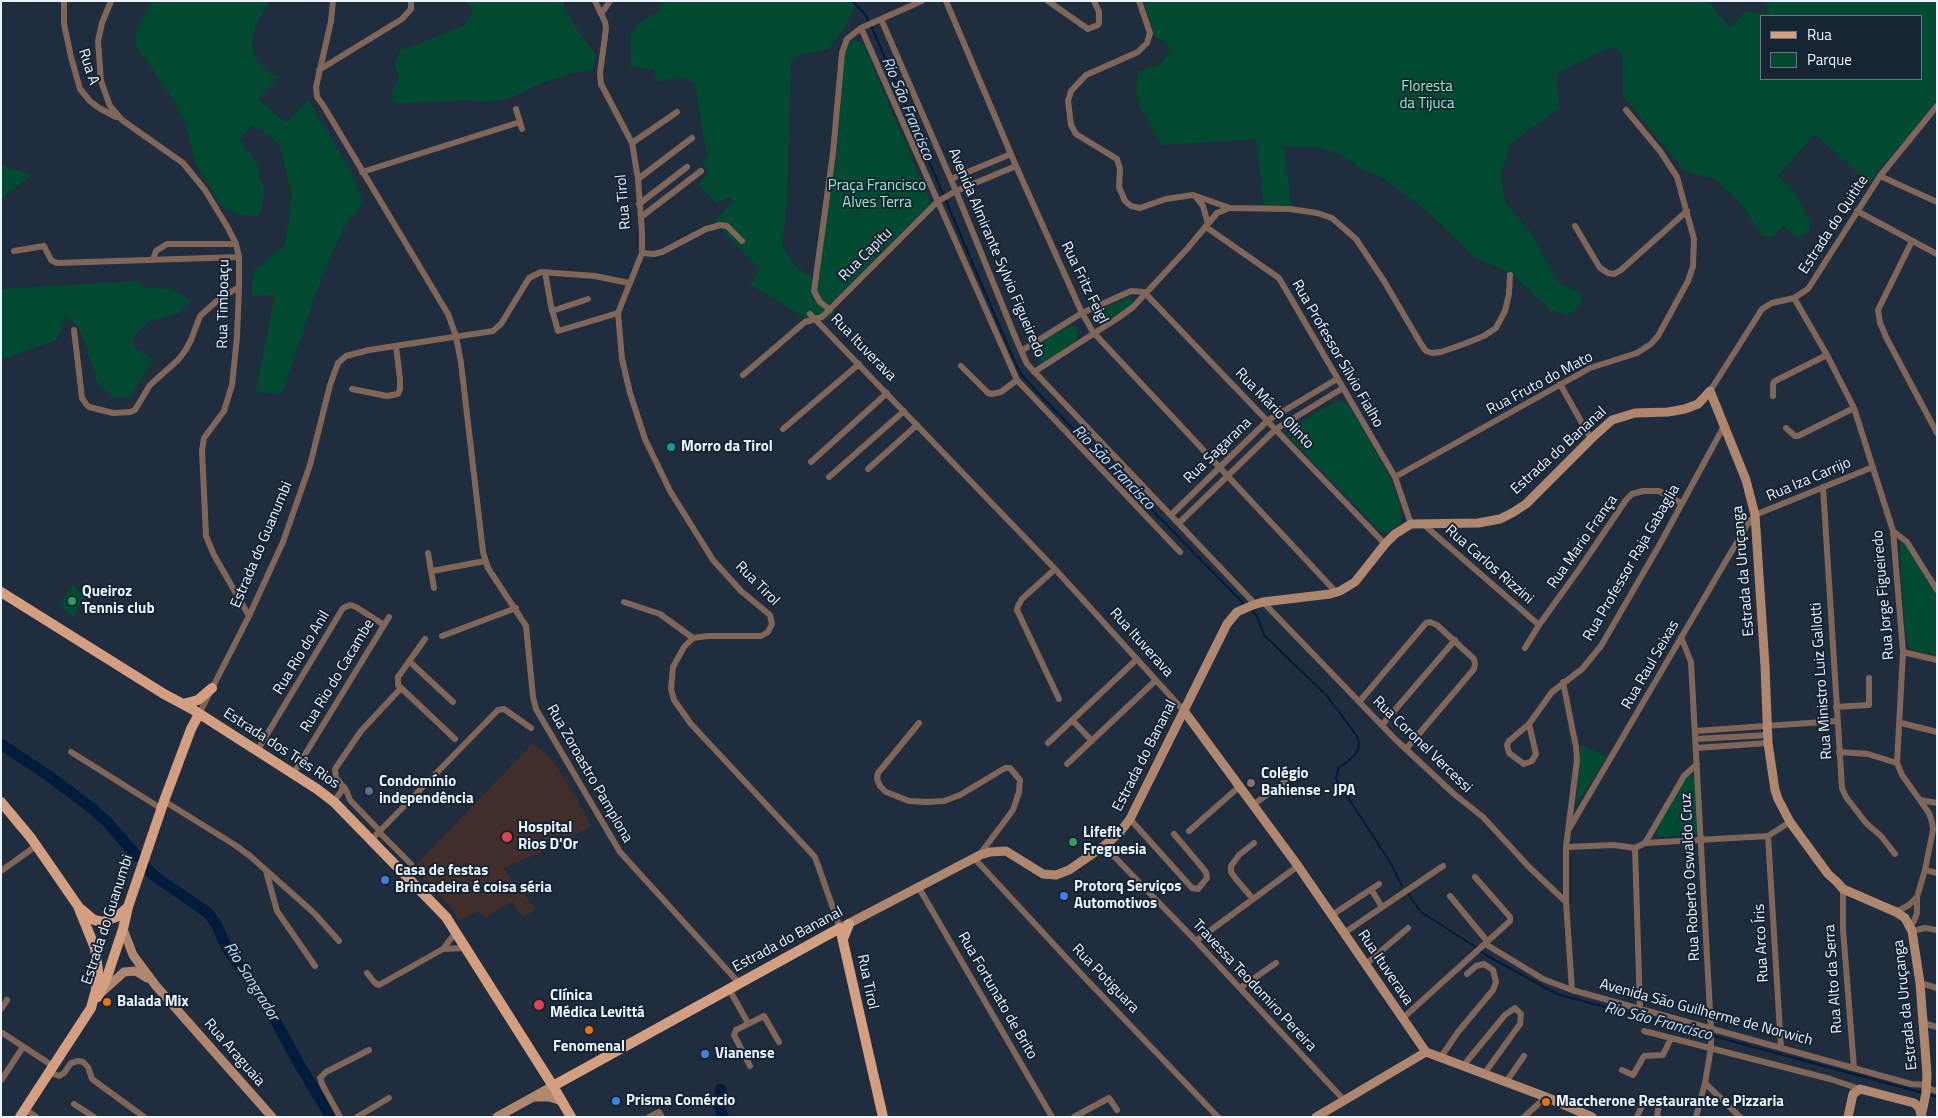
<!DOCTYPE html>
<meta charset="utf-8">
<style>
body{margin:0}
#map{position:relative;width:1938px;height:1118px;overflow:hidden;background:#202d3e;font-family:"Titillium Web",sans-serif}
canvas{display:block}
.frame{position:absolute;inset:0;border:2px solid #ebf3ff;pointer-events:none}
.legend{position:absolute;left:1760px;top:15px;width:162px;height:65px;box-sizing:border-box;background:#162333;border:1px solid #6b7685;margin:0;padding:6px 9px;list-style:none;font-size:15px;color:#ebf3ff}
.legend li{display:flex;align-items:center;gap:10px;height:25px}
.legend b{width:25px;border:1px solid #6b7685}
</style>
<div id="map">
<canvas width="1938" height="1118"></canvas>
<div class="frame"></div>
<ul class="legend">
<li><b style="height:6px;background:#d49f81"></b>Rua</li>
<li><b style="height:14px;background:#024a32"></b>Parque</li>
</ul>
</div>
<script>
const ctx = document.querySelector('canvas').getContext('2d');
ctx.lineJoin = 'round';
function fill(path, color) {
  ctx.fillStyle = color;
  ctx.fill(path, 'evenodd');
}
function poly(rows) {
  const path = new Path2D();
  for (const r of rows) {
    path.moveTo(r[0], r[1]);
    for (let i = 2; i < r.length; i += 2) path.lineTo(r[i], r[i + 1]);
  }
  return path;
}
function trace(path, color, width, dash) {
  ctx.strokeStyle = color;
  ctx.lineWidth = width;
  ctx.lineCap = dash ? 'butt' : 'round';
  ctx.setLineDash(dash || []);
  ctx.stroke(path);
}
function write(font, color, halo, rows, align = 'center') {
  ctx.font = font + ' "Titillium Web",sans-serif';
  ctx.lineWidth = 4;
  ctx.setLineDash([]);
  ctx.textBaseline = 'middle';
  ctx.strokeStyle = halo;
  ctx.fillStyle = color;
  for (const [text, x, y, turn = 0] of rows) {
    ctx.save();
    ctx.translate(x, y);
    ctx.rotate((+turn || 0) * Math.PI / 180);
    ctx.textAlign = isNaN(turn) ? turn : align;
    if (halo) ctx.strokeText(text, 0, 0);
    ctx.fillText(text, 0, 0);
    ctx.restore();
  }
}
fill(poly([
 [533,743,551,759,564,777,591,826,551,848,503,868,536,909,523,917,512,901,485,918,479,911,460,921,452,909,413,868]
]), '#422e2b');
fill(poly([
 [152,1,268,1,267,7,256,23,252,43,256,59,268,72,278,77,258,99,286,123,308,100,353,175,363,203,345,226,321,279,282,394,256,392,275,295,251,296,253,271,285,245,292,198,280,145,253,124,240,139,256,162,265,195,259,217,236,214,221,205,196,164,185,123,173,99,137,48,135,38,138,27],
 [466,1,564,1,564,7,575,27,596,55,592,70,573,73,542,83,508,99,485,102,470,100,397,104,392,100,392,90,399,78,395,65,399,51,463,26,473,12],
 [663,1,857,1,845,27,829,49,799,55,791,62,787,201,782,245,795,266,816,280,837,155,843,67,846,46,851,41,856,40,862,43,867,52,929,200,929,206,830,304,835,314,815,324,750,284,760,270,714,222,733,201,729,197,716,203,698,184,709,173,702,161,707,157,695,83,679,77,658,82,653,69,631,67,630,35,640,23,658,11],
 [1143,1,1708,1,1730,28,1746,11,1767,14,1765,1,1937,1,1937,101,1892,156,1878,170,1869,184,1815,134,1778,176,1791,187,1799,199,1810,221,1809,231,1798,238,1783,226,1774,236,1763,236,1742,205,1715,179,1689,173,1684,170,1623,96,1622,53,1610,47,1556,74,1560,108,1511,143,1501,173,1505,202,1533,235,1558,283,1582,294,1581,304,1569,316,1549,309,1511,273,1475,258,1428,212,1381,177,1361,169,1338,153,1314,147,1284,147,1291,205,1264,206,1256,139,1161,145,1137,101,1136,87,1138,71,1159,65,1171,50,1164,41,1155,37],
 [1762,16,1922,16,1922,79,1762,79],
 [1,165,33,175,1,198],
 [137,281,145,288,171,289,191,301,178,314,149,321,132,338,134,347,153,360,130,397,113,397,98,384,80,330,66,315,57,340,1,360,1,289],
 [1129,297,1133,300,1132,305,1100,325,1092,322,1092,317,1098,311],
 [1071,325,1076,327,1078,330,1078,336,1074,342,1045,362,1036,359,1032,352,1034,346],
 [1343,401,1349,406,1389,475,1400,507,1402,518,1400,523,1387,533,1381,532,1287,435,1288,428,1292,426,1336,402],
 [1901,543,1907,544,1937,593,1937,655,1913,650,1909,646,1905,632,1900,548],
 [72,585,85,595,73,617,59,606],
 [1581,745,1607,757,1576,805],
 [1691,774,1695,778,1698,834,1661,837,1657,835,1656,831,1686,776]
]), '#024a32');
trace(poly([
 [852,1,865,14,873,30,1013,358,1021,374,1038,393,1245,605],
 [1251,610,1257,616,1264,635,1327,696,1357,736,1359,742,1358,749,1355,755,1338,769,1336,779,1390,862,1402,886],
 [1407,892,1421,912,1471,944,1484,954,1557,994,1708,1035],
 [1713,1036,1923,1093],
 [1930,1095,1937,1097]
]), '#001b3b', 2);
trace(poly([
 [1,744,49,776,93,809,107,822,137,856],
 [147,868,153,875,208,913,216,924,227,948,267,1005,299,1064,331,1117],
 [721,1089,718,1102,723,1117]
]), '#001b3b', 11);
trace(poly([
 [64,1,64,24,71,57,80,89,90,101,99,108,116,117],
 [111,1,102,23,98,41,101,81,110,106,122,120,183,163,205,190,228,228,236,244,239,257,239,287,237,337,232,385,224,411,204,438,202,450,206,536,214,555,249,616],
 [333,1,331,21,316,87,317,97,323,105,448,314,456,336,461,363,483,552,488,568,526,626,533,697,536,709,620,852,739,983],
 [595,1,605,22,606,29,600,73,601,84,632,143,638,179,642,232,642,253,618,313,622,359,630,393,645,439,670,491,713,560,741,591,770,615,772,624,768,632,761,636,708,636,693,638,684,647,673,667,671,689,674,700,691,724,815,857,840,928],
 [946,1,1016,166,1082,313,1093,332,1336,592],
 [1048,1,1088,29,1098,25,1099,22,1099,12,1094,1],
 [1139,1,1150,33,1147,43,1138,52,1086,75,1071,91,1068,101,1071,125,1076,134,1117,159,1120,169,1119,187,1125,201,1131,206,1140,208,1166,199,1193,195,1230,208,1290,209,1317,213,1332,218,1356,239,1384,281,1421,344,1426,351,1432,353,1441,352,1464,344,1484,336,1496,328,1505,311,1509,294,1510,275],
 [601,14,610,1],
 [881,19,922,1],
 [319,70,402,19,411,9,411,1],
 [516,109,522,129],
 [632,143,677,112],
 [362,172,520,122],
 [1880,176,1937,202],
 [638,179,692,138],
 [951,179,1011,154],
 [1196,197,1203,206,1208,224],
 [639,204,687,167],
 [1857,211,1937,254],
 [641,217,701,171],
 [1575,226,1600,268,1608,273,1614,274,1621,270,1687,211],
 [1206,227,1279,278,1395,477,1411,524],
 [1912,241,1878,310,1880,323,1887,339,1937,433],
 [14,251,44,246,51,260,57,263,239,257],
 [642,253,654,254,662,252,706,229,721,225,727,226,742,241],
 [153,259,156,251,167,244,236,244],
 [545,272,551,306,558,331,618,313],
 [1794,298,1827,355,1854,408,1893,531,1903,652,1897,763,1902,775,1929,813,1932,822,1933,830,1925,870,1917,897,1917,913,1914,921,1910,927],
 [830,310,820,302,814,291,833,153,842,53,847,39,861,28],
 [552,311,588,299],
 [810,314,1055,569,1184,711],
 [74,330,82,398,86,404,89,407,113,413,130,412,135,410,150,385,178,360,185,351,191,340,200,316,219,299,239,287],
 [1021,351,1082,313,1131,291,1144,292,1385,544],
 [961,366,988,393,992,394,1001,392,1017,380],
 [1034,372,1118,318,1133,307,1187,249,1217,213,1229,208],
 [743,375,805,322,822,317,937,202,956,191,1016,166],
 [1560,384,1591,439],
 [352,389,387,396,398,394,400,389,400,379,396,346],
 [1710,391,1762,309,1772,303,1794,298,1808,289,1880,176,1937,106],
 [1773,396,1773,384,1775,381,1827,355],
 [1786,428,1795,436,1798,436,1854,408],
 [783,429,859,364],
 [811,462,887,393],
 [868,469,917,425],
 [829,477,904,411],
 [1395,477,1590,368,1637,353,1651,344,1658,336,1688,281,1693,266,1694,239,1677,177,1660,151,1626,110],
 [1823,487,1842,788,1846,797,1866,823,1881,836,1895,854],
 [1171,515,1267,421,1337,379],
 [1179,523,1276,429,1343,388],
 [1423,524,1539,625],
 [1893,531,1907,542,1937,590],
 [1180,552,1017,380,861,28,881,19,956,191,1016,339,1027,364,1255,604],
 [428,553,434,588],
 [1055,569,1022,599,1018,606,1017,610,1059,699],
 [432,571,485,561],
 [624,602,660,614,693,638],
 [1263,602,1395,739,1454,794,1483,817,1529,867,1566,902],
 [442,636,516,608],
 [1681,637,1691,662,1711,1030,1711,1048,1705,1083,1696,1117],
 [425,639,398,677,398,685,455,739],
 [1525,648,1539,625,1580,568,1626,500,1632,494,1643,491,1659,491,1681,503],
 [1903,652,1937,660],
 [409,661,453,702],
 [1563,682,1576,747,1577,760,1566,847,1566,902,1572,990],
 [1359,702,1426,623,1430,622,1437,625,1474,659,1475,664,1474,669,1406,749],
 [1836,707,1869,705,1869,678],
 [199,714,249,616,283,542,310,465,330,385,338,363,346,356,369,350,493,331,501,324,529,278,541,272,595,276,629,283],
 [1072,720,1092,741],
 [919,723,878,773,877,779,880,786,886,792,909,801,927,802,944,801,960,795,1005,768,1010,768,1020,780,1019,792,1013,810,980,854],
 [1901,723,1937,732],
 [1529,724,1536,754,1532,761,1524,764,1509,753,1507,745,1509,741,1529,724,1552,692,1582,669,1601,646,1660,544,1724,426],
 [1382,725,1455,640],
 [1695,731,1837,721],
 [1696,739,1768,735],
 [1048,743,1137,659],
 [1696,748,1768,743],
 [257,751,343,608,350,605,356,607,384,625],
 [71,752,162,809],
 [1839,752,1868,754,1897,763],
 [1067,764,1156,680],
 [293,774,389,617],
 [1920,800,1937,803],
 [164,801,235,845,250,856,314,913,339,941],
 [334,802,344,787],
 [1254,804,1293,776],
 [1130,819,1192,888,1198,889,1207,878,1206,872,1174,834],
 [377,828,350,800,346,790,336,778,335,769,361,731,401,688],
 [1569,829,1747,525,1755,515,1873,467],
 [1189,831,1240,786],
 [379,832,411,864],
 [1768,836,1781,1048],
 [371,840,498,710,504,709,531,728],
 [1645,843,1684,776,1697,764],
 [1104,846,1196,941,1344,1100],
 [1566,847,1614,845,1635,848,1645,843,1768,836,1790,822],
 [1635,848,1640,1009],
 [974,858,1084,977,1218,1117],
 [1925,870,1937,873],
 [1,871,36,846],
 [266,871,277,911,315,966],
 [919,888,1052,1117],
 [1371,889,1382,907],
 [1843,889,1843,929,1854,1068],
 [1450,896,1487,941],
 [1253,899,1236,879,1231,872,1231,866,1239,855,1254,843],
 [1896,912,1909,905,1917,897],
 [1332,915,1379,884],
 [1912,931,1925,928,1937,930],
 [1344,933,1443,866],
 [1196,941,1298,866],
 [1487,945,1543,979,1572,990,1911,1084,1927,1085],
 [443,949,456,932],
 [1366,964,1408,928],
 [367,973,375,983,379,985,443,949,466,948],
 [1920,983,1937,988],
 [1240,988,1276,963],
 [729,989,748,1023],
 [1,1009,7,1000],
 [1403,1018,1510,921,1510,917,1475,877],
 [1923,1023,1937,1027],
 [1644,1031,1830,1079,1860,1089],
 [1,1032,53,1066],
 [1441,1057,1458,1032,1493,990,1496,982,1493,970,1484,964,1476,966,1467,974],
 [750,1066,734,1035,736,1030,764,1016,779,1042],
 [1463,1066,1505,1015,1515,1008,1521,1014,1520,1024,1484,1074],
 [1622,1070,1633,1075,1644,1056,1663,1055,1671,1038],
 [49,1072,59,1076,64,1073,71,1063,78,1061,83,1062,88,1067,92,1079,144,1117],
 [2,1079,23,1047],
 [1506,1082,1524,1056],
 [1705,1083,1740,1117],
 [1926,1088,1937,1091],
 [74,1104,94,1117],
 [25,1109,36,1117],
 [340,1117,323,1086,320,1078,326,1072,369,1050],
 [357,1117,389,1098],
 [649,1117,659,1112,662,1117],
 [1074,1117,1109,1098,1117,1110],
 [1524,1117,1546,1097],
 [1637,1117,1643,1103,1650,1100,1659,1104,1657,1117]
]), '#806658', 6);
trace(poly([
 [1184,711,1298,866,1426,1052,1546,1097,1592,1117],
 [844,926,980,855,990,852,1006,851,1043,874,1056,875,1069,870,1104,846,1120,832,1130,819,1227,624,1237,612,1253,605,1263,602,1330,594,1340,591,1355,582,1385,544,1395,534,1411,524,1478,523,1500,519,1512,513,1526,504,1591,439,1612,420,1635,413,1668,412,1685,409,1698,404,1710,391,1746,480,1755,515,1765,666,1768,743,1775,790,1778,799,1790,822,1828,874,1837,882,1843,889,1896,912,1905,918,1912,931,1920,983,1927,1074,1926,1093,1921,1117],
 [123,929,133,955,156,986,272,1117],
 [102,992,124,972,136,971,147,978],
 [535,1097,549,1097,562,1101],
 [497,1117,553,1086],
 [1316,1117,1426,1052],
 [1848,1117,1853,1094,1860,1089,1914,1103,1919,1107,1921,1115]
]), '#af876f', 9);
trace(poly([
 [1,592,164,694,192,709,317,789,334,802,446,917,553,1086,571,1117],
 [183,704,198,700,212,688],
 [1,802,31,838,78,906,95,948,98,971,96,990,91,1008,20,1117],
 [81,909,94,920,103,922,118,916,128,907],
 [843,939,849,924],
 [98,997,107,977,123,929,128,907,164,801,191,729,199,714],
 [553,1086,840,928,883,1117]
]), '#d49f81', 10);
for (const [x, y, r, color] of [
 [671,447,5,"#0f9aa8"],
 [72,601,5,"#2e9e5b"],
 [1251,783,5,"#8d6e63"],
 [369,791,5,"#5c6f8a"],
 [507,837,6,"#e0444e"],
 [1073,842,5,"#2e9e5b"],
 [385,880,5,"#3f7fe0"],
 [1064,896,5,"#3f7fe0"],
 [107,1002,5,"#e8710a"],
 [539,1005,6,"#e0444e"],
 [589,1030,5,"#e8710a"],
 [705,1054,5,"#3f7fe0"],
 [616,1101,5,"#3f7fe0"],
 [1546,1102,5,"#e8710a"]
]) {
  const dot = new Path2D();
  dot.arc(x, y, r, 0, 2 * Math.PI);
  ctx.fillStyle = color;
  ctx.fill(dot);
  trace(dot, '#162333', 2);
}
write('15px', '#ebf3ff', '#162333', [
 ["Rua A",88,67,72],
 ["Rua Tirol",624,202,-95],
 ["Estrada do Quitite",1834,225,-57],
 ["Avenida Almirante Sylvio Figueiredo",996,253,67],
 ["Rua Capitu",866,255,-45],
 ["Rua Fritz Feigl",1084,283,64],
 ["Rua Timboaçu",224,304,-89],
 ["Rua Ituverava",863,348,46],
 ["Rua Professor Sílvio Fialho",1337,354,60],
 ["Rua Fruto do Mato",1540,384,-28],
 ["Rua Mário Olinto",1274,409,46],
 ["Rua Sagarana",1218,451,-44],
 ["Estrada do Bananal",1559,451,-42],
 ["Rua Iza Carrijo",1809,480,-23],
 ["Rua Mario França",1583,542,-55],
 ["Estrada do Guanumbi",262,545,-67],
 ["Rua Professor Raja Gabaglia",1632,563,-60],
 ["Rua Carlos Rizzini",1489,565,41],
 ["Estrada da Uruçanga",1744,571,-95],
 ["Rua Tirol",757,584,45],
 ["Rua Jorge Figueiredo",1884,595,-95],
 ["Rua Ituverava",1141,643,48],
 ["Rua Rio do Anil",302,653,-59],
 ["Rua Raul Seixas",1651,665,-60],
 ["Rua Rio do Cacambe",338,676,-59],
 ["Rua Ministro Luiz Gallotti",1822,681,-94],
 ["Rua Coronel Vercessi",1422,745,44],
 ["Estrada dos Três Rios",281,749,33],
 ["Estrada do Bananal",1145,756,-63],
 ["Rua Zoroastro Pamplona",589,774,60],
 ["Rua Roberto Oswaldo Cruz",1691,877,-93],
 ["Estrada do Guanumbi",108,920,-72],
 ["Estrada do Bananal",788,940,-28],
 ["Rua Arco Íris",1762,943,-93],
 ["Rua Ituverava",1385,968,56],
 ["Rua Potiguara",1105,979,46],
 ["Rua Alto da Serra",1834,979,-94],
 ["Rua Tirol",867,982,78],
 ["Travessa Teodomiro Pereira",1254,986,47],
 ["Rua Fortunato de Brito",997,996,60],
 ["Estrada da Uruçanga",1906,1005,-96],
 ["Avenida São Guilherme de Norwich",1706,1013,15],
 ["Rua Araguaia",234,1053,49]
]);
write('15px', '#89f1c2', '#162333', [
 ["Floresta",1427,87],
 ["da Tijuca",1427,104],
 ["Praça Francisco",877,186],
 ["Alves Terra",877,203]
]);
write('bold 15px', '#ebf3ff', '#162333', [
 ["Morro da Tirol",681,447],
 ["Queiroz",82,592],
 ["Tennis club",82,609],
 ["Colégio",1261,774],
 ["Bahiense - JPA",1261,791],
 ["Condomínio",379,782],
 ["independência",379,799],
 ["Hospital",518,828],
 ["Rios D'Or",518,845],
 ["Lifefit",1083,833],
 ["Freguesia",1083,850],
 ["Casa de festas",395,871],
 ["Brincadeira é coisa séria",395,888],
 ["Protorq Serviços",1074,887],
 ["Automotivos",1074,904],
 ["Clínica",550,996],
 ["Médica Levittá",550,1013],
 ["Balada Mix",117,1002],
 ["Fenomenal",589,1047,"center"],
 ["Vianense",715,1054],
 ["Prisma Comércio",626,1101],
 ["Maccherone Restaurante e Pizzaria",1556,1102]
], 'left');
write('italic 16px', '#c2dbf7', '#162333', [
 ["Rio São Francisco",907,109,67],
 ["Rio São Francisco",1113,468,46],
 ["Rio Sangrador",251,982,58],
 ["Rio São Francisco",1658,1022,15]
]);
</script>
